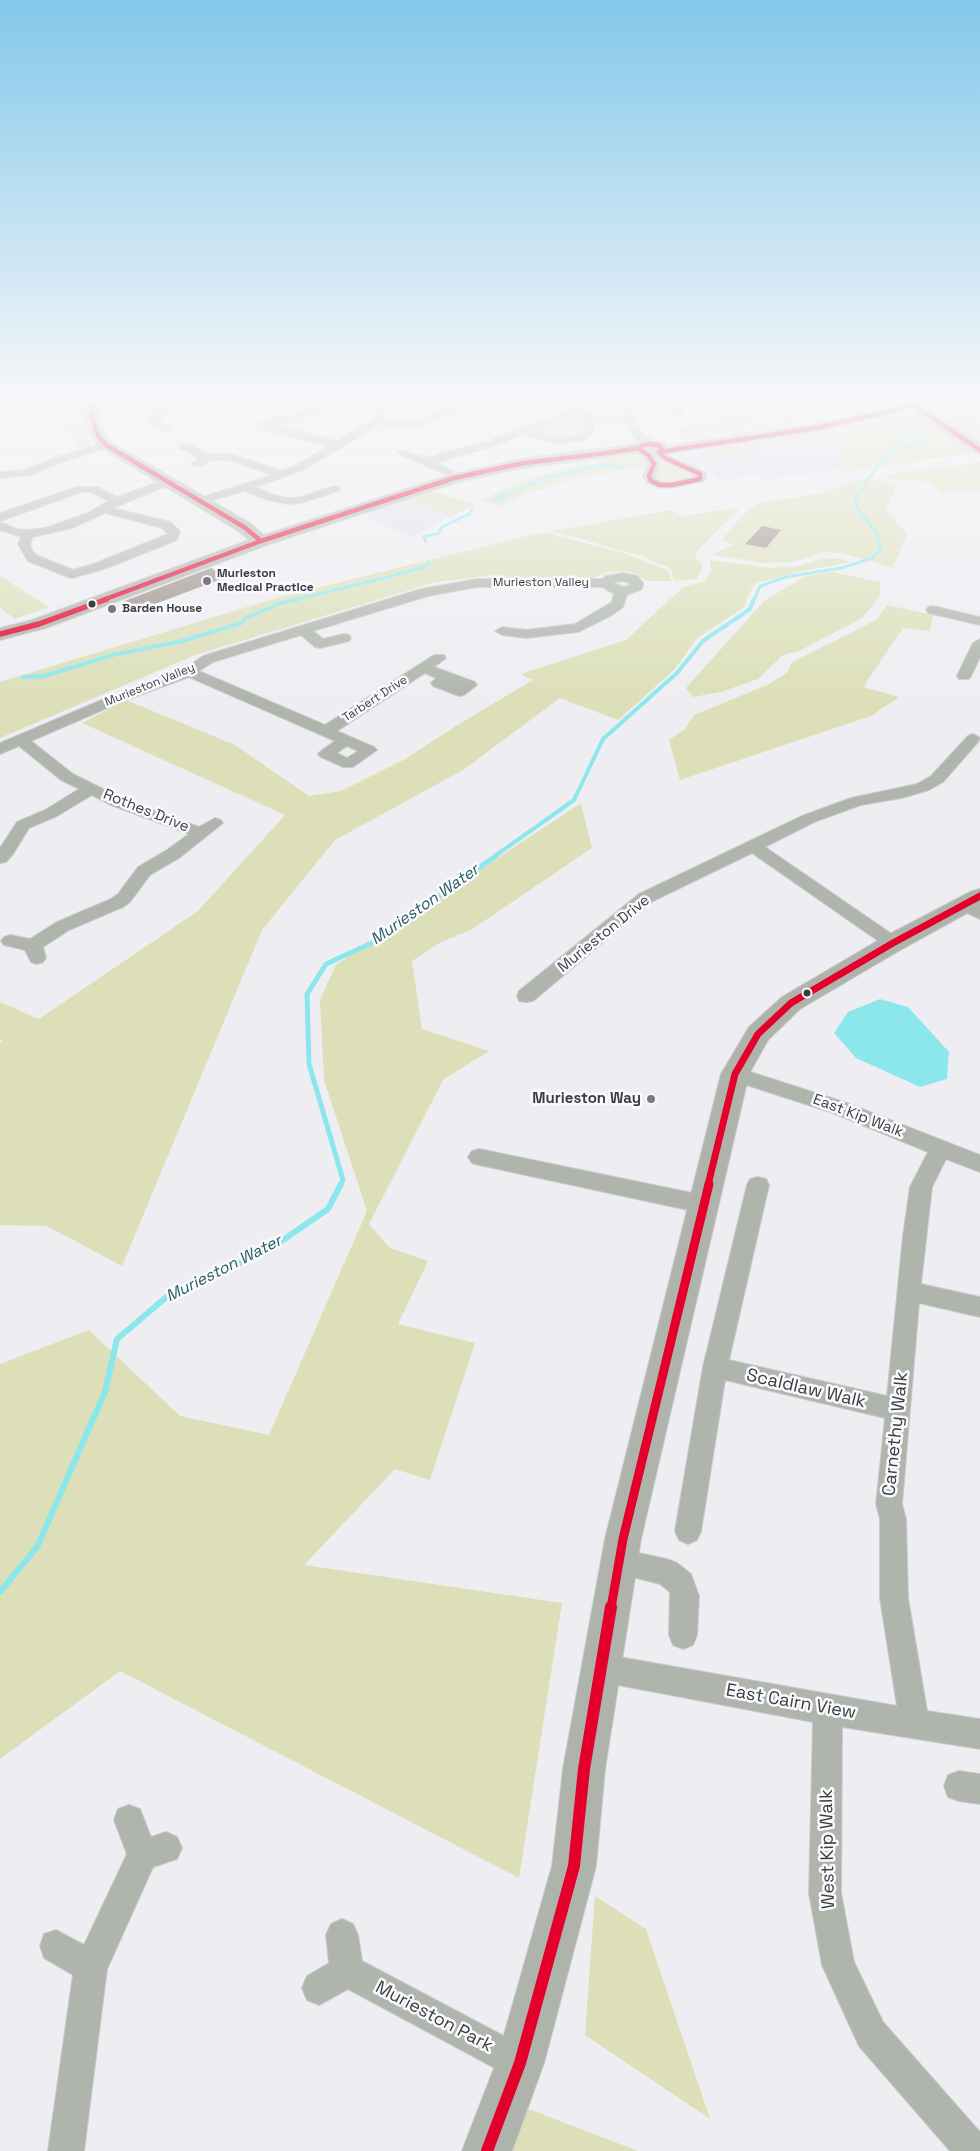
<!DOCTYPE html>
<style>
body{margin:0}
canvas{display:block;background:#eeeef2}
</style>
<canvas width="980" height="2151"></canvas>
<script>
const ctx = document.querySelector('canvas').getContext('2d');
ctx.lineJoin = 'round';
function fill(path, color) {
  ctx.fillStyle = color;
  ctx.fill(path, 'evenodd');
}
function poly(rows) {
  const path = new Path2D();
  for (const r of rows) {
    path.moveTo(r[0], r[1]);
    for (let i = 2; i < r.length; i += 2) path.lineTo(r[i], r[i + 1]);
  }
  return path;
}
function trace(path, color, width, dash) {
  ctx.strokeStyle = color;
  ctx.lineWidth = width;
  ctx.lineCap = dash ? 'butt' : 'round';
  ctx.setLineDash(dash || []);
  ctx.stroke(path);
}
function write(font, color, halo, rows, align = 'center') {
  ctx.font = font + ' "Space Grotesk",sans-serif';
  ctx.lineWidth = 5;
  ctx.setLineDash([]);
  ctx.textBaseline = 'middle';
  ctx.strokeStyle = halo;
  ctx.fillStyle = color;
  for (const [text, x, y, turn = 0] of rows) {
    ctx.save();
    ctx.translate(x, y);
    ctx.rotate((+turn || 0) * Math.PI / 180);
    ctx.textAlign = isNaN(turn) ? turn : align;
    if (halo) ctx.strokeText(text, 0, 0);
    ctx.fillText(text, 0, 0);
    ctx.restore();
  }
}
fill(poly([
 [788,435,791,437,831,436,840,438,841,451,836,462,841,469,762,480,756,475,720,480,706,467,681,460,676,454,691,447],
 [431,491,475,504,409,537,367,517,369,511]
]), '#dfe0e9');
fill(poly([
 [726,400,914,400,790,429,822,419,819,401,792,405,727,432,688,435,664,433,716,418,713,412,729,407,729,401],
 [936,400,980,400,980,444,925,405],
 [797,408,819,418,797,423,784,430,702,441,702,437,734,433,771,422],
 [65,410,70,414,69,418,72,422,84,423,91,445,79,450,66,430,50,413],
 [909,412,920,415,974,452,843,473,836,462,841,451,840,438,831,436,791,437,788,435,893,413],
 [563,419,582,419,582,425,578,426,575,431,566,435,549,434,537,431,538,428],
 [755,441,766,443,762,449,716,456,708,446],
 [621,455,645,458,646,466,567,480,516,498,500,506,480,501,515,484,564,469,600,463,597,460,510,471,508,467],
 [658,455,691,472,695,478,670,483,660,482,655,479,656,472,651,456],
 [980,462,980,492,940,492,931,482,889,479,883,475],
 [864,478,897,483,886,510,907,534,893,568,843,553,822,552,793,562,765,563,711,555,735,544,721,541,746,512,758,503,819,494],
 [431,491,475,504,450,517,412,498],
 [736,508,739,510,698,550,695,557,703,566,697,579,674,581,671,569,642,556,552,531,672,510,683,516],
 [547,533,627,554,669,571,671,581,647,581,638,575,627,571,607,572,591,579,499,579,502,576,495,575,436,582,195,655,0,738,0,682,280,597,527,536],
 [835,558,852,562,796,572,754,584,743,608,697,638,674,670,618,720,560,698,463,770,335,840,262,930,122,1266,47,1226,0,1225,0,1044,3,1040,0,1039,0,1002,39,1019,198,911,285,815,82,723,126,700,235,745,309,796,341,791,405,759,459,724,533,680,521,674,626,640,683,587,705,581,711,572,710,560,769,568,799,566,821,559],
 [832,572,880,582,880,596,862,618,799,651,783,655,758,679,721,692,693,697,686,688,764,601,806,576],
 [0,576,49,607,15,619,0,608],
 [887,605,933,615,930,631,903,628,863,687,899,697,871,716,680,780,669,740,685,729,694,715,767,685,788,672,791,663,876,620],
 [581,803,592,848,471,930,441,942,412,961,422,1029,489,1051,443,1080,369,1224,390,1248,428,1261,398,1324,475,1343,430,1480,395,1469,304,1565,562,1603,519,1878,120,1671,0,1759,0,1364,89,1330,180,1416,269,1435,367,1211,324,1080,320,1000,336,965],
 [595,1896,646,1929,710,2119,585,2035],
 [526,2108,638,2151,511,2151]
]), '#dcdfb8');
fill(poly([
 [880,999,908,1007,949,1052,947,1079,920,1087,856,1058,834,1033,848,1012]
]), '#8ce7ed');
trace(poly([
 [710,431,781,403],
 [491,501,542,479,600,465,625,467],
 [426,542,424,537,439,533,442,527,469,514,472,509],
 [293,600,385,578,427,566,428,562],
 [754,600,760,586,786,577,841,568,872,558,881,549,877,534,860,512,855,500,882,459,895,448,916,447,923,441,906,432,876,427,811,404,809,400]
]), '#8ce7ed', 3);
trace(poly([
 [23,677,44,676,113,655,182,641,242,623,244,619,281,603,299,599],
 [495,856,574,800,603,739,677,673,703,641,750,609,754,599]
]), '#8ce7ed', 4);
trace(poly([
 [340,1185,343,1180,309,1064,307,994,326,964,374,942,497,855]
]), '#8ce7ed', 5);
trace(poly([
 [0,1592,37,1547,105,1392,117,1339,170,1294,267,1251,328,1209,341,1184]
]), '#8ce7ed', 6);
fill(poly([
 [762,526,781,530,766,548,745,544],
 [211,568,227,577,136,611,122,602]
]), '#9a908a');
const street = poly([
 [51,400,61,400,61,405,93,403,98,406,93,409,55,411,50,408,51,400],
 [162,400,196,400,191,403,174,403,159,422,171,427,172,429,167,432,148,423,164,402,162,400],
 [323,400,336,400,298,423,272,424,337,441,373,419,377,400,387,400,384,418,406,422,414,421,468,400,482,400,416,427,406,428,380,424,303,470,256,487,271,494,287,498,300,497,334,486,338,487,340,489,338,491,301,503,287,504,268,500,244,491,204,503,196,503,194,501,196,499,272,475,229,460,210,460,202,466,194,466,192,464,199,458,180,448,179,446,180,444,188,444,209,454,233,455,282,471,295,466,329,446,267,430,259,423,275,416,292,418,323,400],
 [582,400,594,400,575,413,623,416,623,405,629,400,640,400,632,408,633,419,643,434,656,444,655,446,647,446,635,438,625,422,594,421,594,431,585,440,564,443,549,442,524,434,497,445,435,463,451,470,453,472,451,474,447,475,397,453,402,450,425,458,489,441,562,412,582,400],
 [567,417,584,421,584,430,578,435,564,437,550,436,534,430,567,417],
 [668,400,679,400,685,405,686,407,681,416,673,416,672,414,676,408,668,400],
 [106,442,110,443,111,445,110,447,62,462,31,475,0,478,0,472,25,470,54,458,106,442],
 [646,449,650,450,660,464,655,476,656,479,662,482,672,482,694,477,690,472,661,460,654,452,659,449,669,456,698,468,706,474,706,479,704,481,672,488,660,488,647,483,643,476,648,464,641,452,646,449],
 [167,479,171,480,173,482,171,484,113,508,170,522,180,531,178,538,175,541,104,569,72,578,68,577,28,561,18,544,21,537,0,530,0,522,17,529,28,530,45,528,88,513,108,501,91,492,82,492,0,521,0,513,77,487,97,487,117,497,167,479],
 [105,513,162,528,168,534,96,563,73,570,36,555,32,550,30,544,33,537,72,528,105,513],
 [623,573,638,576,643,583,642,589,627,595,623,607,612,615,578,632,526,638,502,635,495,631,502,627,526,630,575,624,612,602,614,594,602,587,477,587,428,596,313,631,323,639,344,634,349,635,351,638,349,641,320,648,315,647,301,635,213,662,199,671,325,725,434,655,444,655,446,658,434,667,475,682,477,685,464,695,459,696,433,686,431,683,436,678,425,673,337,731,374,747,377,750,353,767,343,767,321,757,318,754,321,751,335,741,189,677,121,702,31,741,73,774,123,799,199,827,215,818,221,820,223,823,179,858,150,875,130,902,123,907,69,930,43,947,46,958,43,962,37,964,31,962,25,950,4,945,1,941,4,937,10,935,30,939,57,922,111,899,118,894,138,867,167,850,189,834,111,805,92,795,57,816,29,828,13,854,6,862,0,863,0,848,17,822,45,810,79,789,61,780,19,746,0,754,0,743,111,696,184,669,203,656,421,589,477,579,603,579,605,576,623,573],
 [623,581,631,584,624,587,613,583,623,581],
 [347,746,358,751,347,758,337,753,347,746],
 [933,606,980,617,980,625,928,613,926,610,928,607,933,606],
 [980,639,980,657,971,676,969,679,959,679,957,676,973,643,980,639],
 [973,734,980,738,978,742,943,782,929,790,902,798,861,805,814,822,765,847,899,939,902,943,899,947,893,949,887,947,752,853,651,902,533,1001,526,1002,519,1001,517,996,519,991,639,894,802,816,851,798,917,784,931,776,968,736,973,734],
 [964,899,980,906,980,919,958,909,955,905,958,901,964,899],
 [735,1067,847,1103,980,1155,980,1172,946,1159,932,1187,921,1284,980,1297,980,1317,919,1303,902,1504,906,1519,908,1598,927,1711,980,1719,980,1749,842,1727,841,1893,854,1962,883,2022,980,2132,980,2151,950,2151,859,2046,822,1965,809,1893,813,1722,602,1682,592,1678,588,1668,592,1658,602,1654,897,1706,880,1598,880,1519,876,1504,885,1418,725,1380,701,1531,697,1540,688,1544,679,1540,675,1531,703,1367,747,1185,750,1179,758,1177,766,1179,769,1185,729,1360,887,1396,903,1236,910,1187,928,1152,833,1113,728,1079,725,1074,728,1069,735,1067],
 [479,1149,702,1195,710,1198,713,1204,710,1210,702,1213,479,1165,472,1163,468,1157,472,1151,479,1149],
 [619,1549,667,1559,677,1563,691,1574,699,1596,697,1635,693,1645,683,1649,673,1645,669,1635,670,1592,660,1584,609,1571,605,1562,609,1553,619,1549],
 [959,1771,980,1774,980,1804,959,1801,948,1797,944,1786,948,1775,959,1771],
 [129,1805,140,1809,151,1837,166,1832,177,1837,182,1848,177,1859,153,1867,107,1969,84,2151,48,2151,73,1975,44,1958,40,1946,44,1934,56,1930,84,1945,127,1854,114,1820,118,1809,129,1805],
 [342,1919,353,1924,358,1935,362,1961,532,2051,537,2063,532,2075,520,2080,508,2075,348,1989,319,2005,307,2000,302,1988,307,1976,329,1963,326,1935,331,1924,342,1919]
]);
const secondary = poly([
 [87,400,101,400,99,415,101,425,106,436,111,442,250,523,264,535,449,475,524,458,607,448,634,444,646,440,664,442,667,446,816,424,883,409,910,400,931,400,923,405,980,443,980,454,975,453,910,409,816,432,689,450,656,458,640,455,638,453,524,468,458,482,267,545,46,628,0,640,0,628,32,620,249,540,238,531,101,448,92,437,87,425,85,415,87,400],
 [980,889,980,906,902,949,800,1009,768,1040,749,1074,641,1539,605,1769,596,1866,544,2063,512,2151,462,2151,496,2063,552,1866,563,1769,605,1539,721,1074,749,1027,782,997,884,937,972,891,980,889]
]);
trace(street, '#cbcbcd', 2);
trace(secondary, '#cbcbcd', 2);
fill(street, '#afb5ac');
fill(secondary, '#aeb4ab');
trace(poly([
 [94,400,92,415,94,425,99,437,106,445,244,527,261,541],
 [912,404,980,450],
 [638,448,649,456,654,464,649,476,651,481,660,485,672,485,700,479,700,474,665,458,659,452,816,428,887,412,924,400],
 [103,600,261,541,454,478,524,463,607,453,638,448,646,444,659,445,662,450]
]), '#e4002b', 4.5);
trace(poly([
 [0,634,39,624,107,599]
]), '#e4002b', 5.5);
trace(poly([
 [708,1185,735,1074,758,1034,791,1003,893,943,980,896]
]), '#e4002b', 7);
trace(poly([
 [611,1608,623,1539,709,1184]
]), '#e4002b', 9);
trace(poly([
 [487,2151,520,2063,574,1866,584,1769,611,1607]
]), '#e4002b', 12);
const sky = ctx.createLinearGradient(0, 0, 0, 701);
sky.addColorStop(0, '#83c8ea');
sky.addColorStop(0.57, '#f7f7f9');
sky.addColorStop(1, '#f7f7f900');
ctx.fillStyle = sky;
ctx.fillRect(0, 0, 980, 701);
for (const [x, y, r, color] of [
 [207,581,5,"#7a7a7e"],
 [92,604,4.5,"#3c3c3f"],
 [112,609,5,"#7a7a7e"],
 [807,993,4.5,"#3c3c3f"],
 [651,1099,5,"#7a7a7e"]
]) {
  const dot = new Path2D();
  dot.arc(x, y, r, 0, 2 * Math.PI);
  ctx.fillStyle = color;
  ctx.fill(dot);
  trace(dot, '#f9fafe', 2);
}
write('bold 12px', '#3c3c3f', '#f9fafe', [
 ["Murieston",217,574],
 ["Medical Practice",217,588],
 ["Barden House",122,609]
], 'left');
write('12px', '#3c3c3f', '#f9fafe', [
 ["Murieston Valley",541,583],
 ["Murieston Valley",150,685,-22],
 ["Tarbert Drive",375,699,-33]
]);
write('15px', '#3c3c3f', '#f9fafe', [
 ["Rothes Drive",146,811,22],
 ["Murieston Drive",604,934,-39],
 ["East Kip Walk",858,1116,21]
]);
write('bold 15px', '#3c3c3f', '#f9fafe', [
 ["Murieston Way",641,1099]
], 'right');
write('italic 16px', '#255c5f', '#f9fafe', [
 ["Murieston Water",425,905,-35],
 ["Murieston Water",224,1269,-27]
]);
write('18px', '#3c3c3f', '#f9fafe', [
 ["Scaldlaw Walk",806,1389,13],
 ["Carnethy Walk",896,1434,-84],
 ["East Cairn View",791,1702,10],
 ["West Kip Walk",828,1849,-91],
 ["Murieston Park",434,2017,28]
]);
</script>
